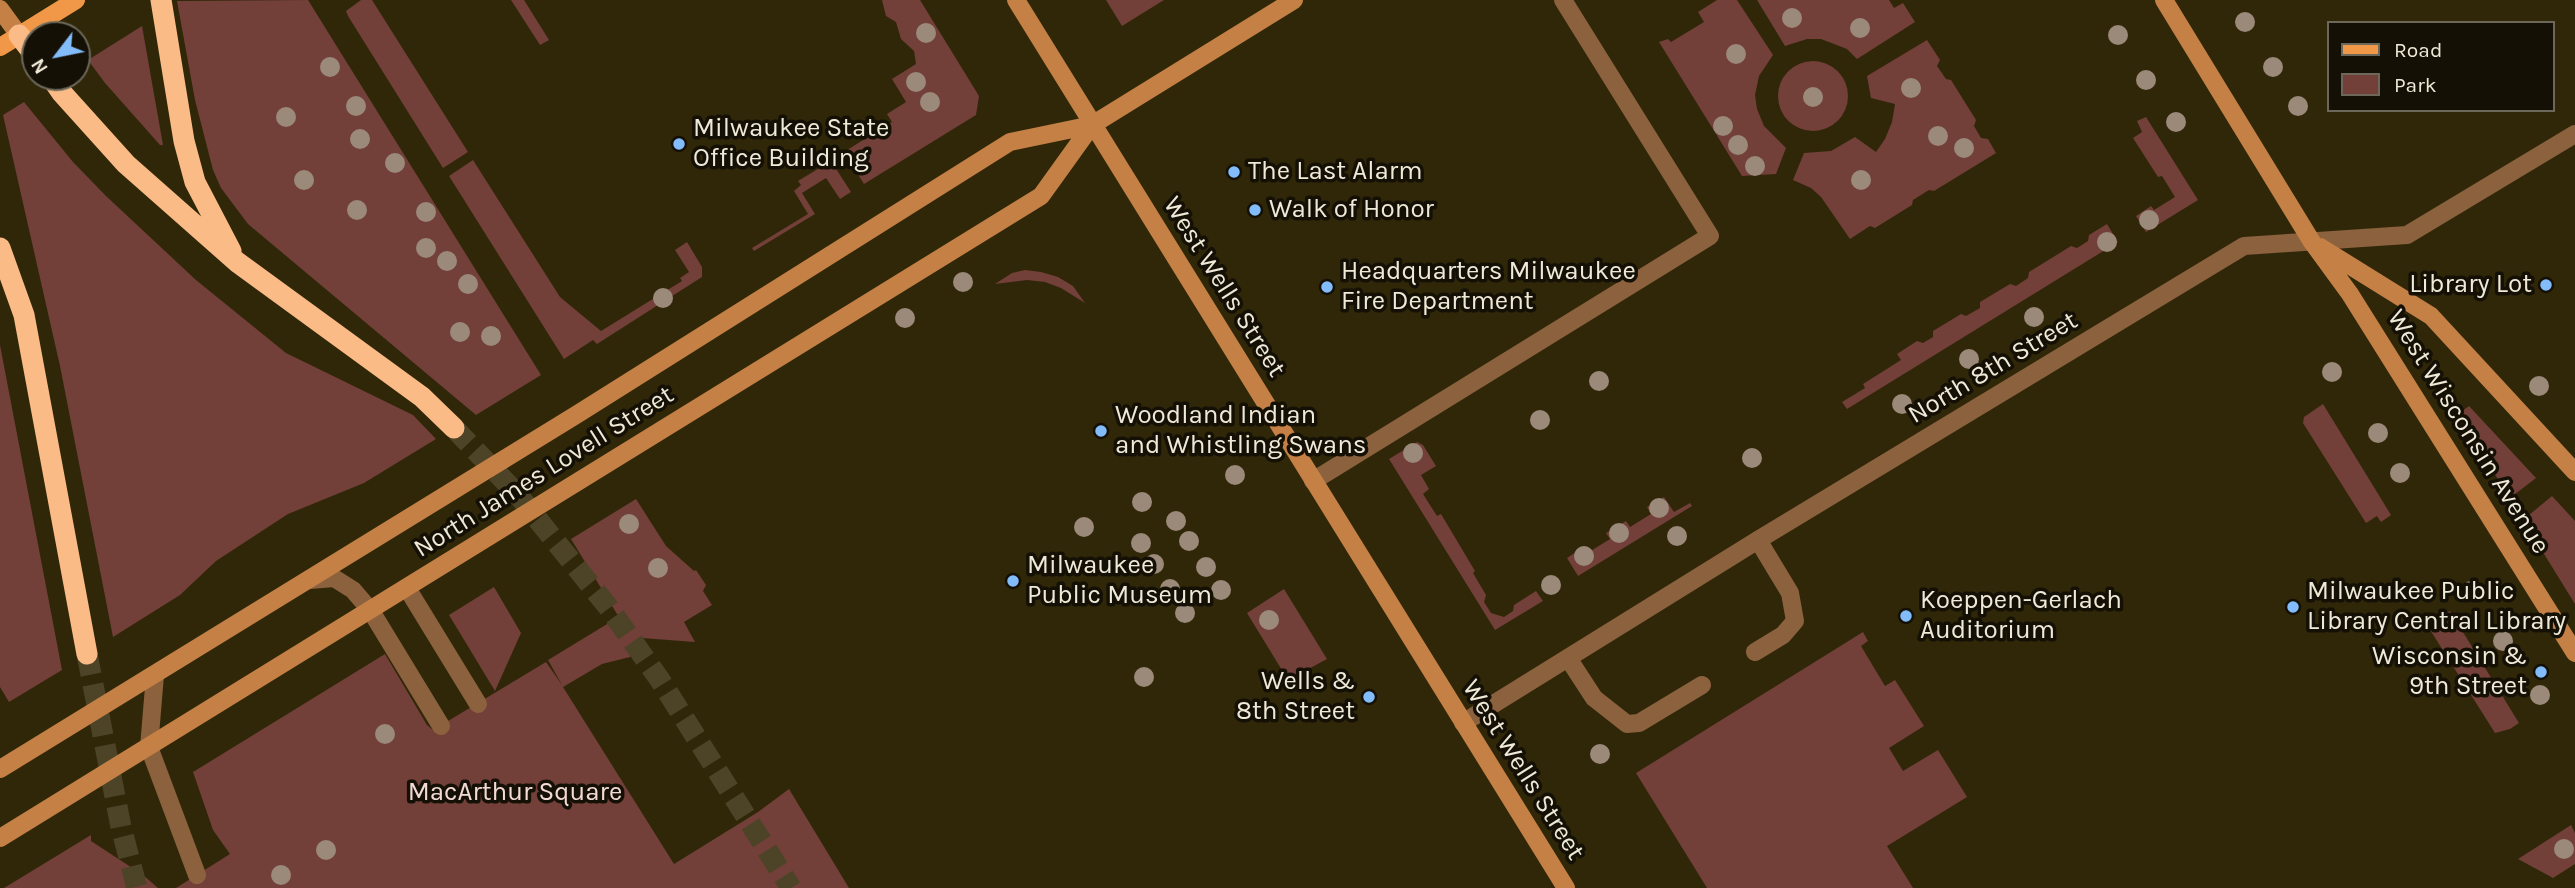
<!DOCTYPE html>
<style>
body{margin:0}
#map{position:relative;width:2575px;height:888px;overflow:hidden;background:#302709;font-family:Karla,sans-serif}
canvas{display:block}
.legend{position:absolute;left:2327px;top:21px;width:228px;height:91px;box-sizing:border-box;background:#141005;border:2px solid #6c6759;margin:0;padding:9px 12px;list-style:none;font-size:21px;color:#efe9d8}
.legend li{display:flex;align-items:center;gap:14px;height:35px}
.legend b{width:35px;border:2px solid #6c6759}
.north{position:absolute;left:21px;top:21px;width:70px;height:70px;box-sizing:border-box;background:#141005;border:2px solid #6c6759;border-radius:50%;rotate:238deg;font-size:19px;font-weight:700;line-height:28px;text-align:center;color:#efe9d8}
.north::after{content:'';display:block;margin:auto;width:24px;height:32px;background:#83bcfb;clip-path:polygon(50% 0,100% 100%,50% 72%,0 100%)}
</style>
<div id="map">
<canvas width="2575" height="888"></canvas>
<ul class="legend">
<li><b style="height:9px;background:#f09848"></b>Road</li>
<li><b style="height:19px;background:#723f39"></b>Park</li>
</ul>
<div class="north">N</div>
</div>
<script>
const ctx = document.querySelector('canvas').getContext('2d');
ctx.lineJoin = 'round';
function fill(path, color) {
  ctx.fillStyle = color;
  ctx.fill(path, 'evenodd');
}
function poly(rows) {
  const path = new Path2D();
  for (const r of rows) {
    if (r.length === 3) {
      path.moveTo(r[0] + r[2], r[1]);
      path.arc(r[0], r[1], r[2], 0, 2 * Math.PI);
      continue;
    }
    path.moveTo(r[0], r[1]);
    for (let i = 2; i < r.length; i += 2) path.lineTo(r[i], r[i + 1]);
  }
  return path;
}
function trace(path, color, width, dash) {
  ctx.strokeStyle = color;
  ctx.lineWidth = width;
  ctx.lineCap = dash ? 'butt' : 'round';
  ctx.setLineDash(dash || []);
  ctx.stroke(path);
}
function write(font, color, halo, rows, align = 'center') {
  ctx.font = font + ' Karla,sans-serif';
  ctx.lineWidth = 7;
  ctx.setLineDash([]);
  ctx.textBaseline = 'middle';
  ctx.strokeStyle = halo;
  ctx.fillStyle = color;
  for (const [text, x, y, turn = 0] of rows) {
    ctx.save();
    ctx.translate(x, y);
    ctx.rotate((+turn || 0) * Math.PI / 180);
    ctx.textAlign = isNaN(turn) ? turn : align;
    if (halo) ctx.strokeText(text, 0, 0);
    ctx.fillText(text, 0, 0);
    ctx.restore();
  }
}
fill(poly([
 [308,0,541,375,476,415,248,224,221,188,213,170,195,100,177,1],
 [361,0,372,0,468,152,443,168,348,16,346,11],
 [511,0,524,0,549,40,540,45],
 [882,0,920,0,979,96,976,115,864,184,844,152,892,122,887,114,906,102,892,79,916,64,914,51,901,39,896,22,886,16],
 [1106,0,1164,0,1122,26],
 [1717,0,1737,0,1773,55,1759,76,1755,95,1757,109,1764,126,1786,148,1776,174,1742,176,1659,42,1668,39,1671,42,1704,22,1698,12],
 [1757,0,1889,0,1894,8,1903,3,1915,22,1857,59,1847,49,1821,39,1807,39,1785,46],
 [142,26,163,145,160,145,105,83,88,60],
 [1927,40,1940,60,1937,66,1946,79,1951,80,1976,120,1974,126,1981,138,1988,139,1996,153,1934,191,1929,190,1913,200,1912,205,1875,228,1870,226,1850,239,1821,197,1811,188,1793,180,1804,153,1831,151,1855,137,1876,152,1885,139,1892,122,1895,104,1871,98,1867,76],
 [1813,96,35],
 [24,102,73,162,106,196,196,280,286,353,413,415,436,439,364,483,288,514,216,561,180,595,113,637,60,366,3,115],
 [2146,117,2198,200,2146,232,2136,216,2151,206,2154,210,2175,197,2162,176,2158,177,2133,138,2142,132,2137,121],
 [473,160,560,297,601,331,682,281,680,278,689,272,675,250,687,242,702,267,702,277,597,344,593,340,564,359,449,176],
 [831,161,851,192,840,199,826,178,802,193,815,214,754,251,752,248,808,214,794,191,801,185,798,181],
 [2107,224,2118,242,1847,409,1842,402,1865,388,1863,384,1901,360,1897,354,1917,341,1923,343,1933,337,1933,331,1961,314,1966,316,1980,308,1980,302,2010,284,2016,286,2028,278,2029,272,2071,246,2077,248,2088,241,2089,235],
 [1025,270,1041,272,1058,277,1073,286,1085,303,1061,288,1045,282,1027,280,995,284,1012,273],
 [0,345,62,670,9,702,0,687],
 [2323,404,2391,515,2381,522,2377,516,2366,523,2303,423,2304,417],
 [2469,406,2536,478,2510,498,2457,415],
 [1417,442,1423,445,1436,466,1421,475,1429,489,1423,494,1437,516,1441,514,1475,571,1473,573,1486,595,1484,602,1491,613,1504,617,1513,611,1514,605,1536,591,1543,601,1495,630,1389,459],
 [2552,496,2575,521,2575,604,2523,520],
 [1664,497,1674,512,1690,503,1692,506,1578,576,1567,558,1585,546,1589,552,1610,539,1606,533,1626,521,1630,527,1651,514,1647,507],
 [636,499,666,546,694,571,696,570,706,585,703,591,712,605,684,622,695,642,642,638,630,657,602,664,563,687,674,864,758,812,789,789,849,888,176,888,230,854,213,830,193,772,385,654,427,725,433,730,546,662,562,685,548,660,622,615,617,614,571,539],
 [494,587,521,633,495,691,449,615],
 [1284,589,1327,659,1288,680,1247,613],
 [2450,611,2519,723,2510,729,2495,733,2427,625],
 [1863,632,1868,641,1861,646,1885,686,1895,680,1924,726,1889,748,1903,771,1938,750,1967,797,1887,846,1913,888,1707,888,1636,773],
 [2571,825,2575,833,2575,864,2553,878,2518,859],
 [91,835,91,841,143,875,158,888,4,888]
]), '#723f39');
trace(poly([
 [454,428,518,495,609,608,660,680,791,888],
 [87,654,121,827,137,888]
]), '#4d4428', 21, [21, 10]);
trace(poly([
 [1313,481,1710,236,1563,0],
 [310,580,334,578,353,590,371,611,441,726],
 [407,588,478,704],
 [1755,652,1783,635,1795,621,1790,593,1758,540],
 [1568,658,1594,698,1627,724,1639,723,1702,685],
 [155,675,149,747,197,875]
]), '#8b613e', 18);
trace(poly([
 [1463,723,1758,540,2244,246,2407,235,2575,134]
]), '#8b613e', 18);
trace(poly([
 [1016,0,1566,888],
 [2164,0,2312,242,2350,294,2575,653],
 [0,9,19,35],
 [2320,247,2431,316,2575,472],
 [0,769,576,415,1010,142,1092,125,1294,0],
 [0,838,1041,196,1092,125]
]), '#c48045', 18);
trace(poly([
 [0,47,76,0]
]), '#f09848', 18);
trace(poly([
 [161,0,184,141,195,182,231,251],
 [19,35,35,56],
 [51,77,62,93,126,164,237,262,422,397,454,428],
 [0,248,24,315,87,654]
]), '#fbbb87', 21);
ctx.fillStyle = '#9b897a';
for (const [x, y] of [
 [1792,18],
 [2245,22],
 [1860,28],
 [926,33],
 [2118,35],
 [1736,54],
 [330,67],
 [2273,67],
 [2146,80],
 [916,82],
 [1911,88],
 [1813,97],
 [930,102],
 [356,106],
 [2298,106],
 [286,117],
 [2176,122],
 [1723,126],
 [1938,136],
 [360,139],
 [1738,145],
 [1964,148],
 [395,163],
 [1755,166],
 [304,180],
 [1861,180],
 [357,210],
 [426,212],
 [2149,220],
 [2107,242],
 [426,248],
 [447,261],
 [963,282],
 [468,284],
 [663,298],
 [2034,317],
 [905,318],
 [460,332],
 [491,336],
 [1969,359],
 [2332,372],
 [1599,381],
 [2539,386],
 [1902,404],
 [1540,420],
 [2378,433],
 [1413,453],
 [1752,458],
 [2400,473],
 [1235,475],
 [1142,502],
 [1659,508],
 [1176,521],
 [629,524],
 [1084,527],
 [1619,533],
 [1677,536],
 [1189,541],
 [1141,543],
 [1584,556],
 [1154,564],
 [1206,567],
 [658,568],
 [1551,585],
 [1170,589],
 [1221,590],
 [2471,591],
 [1185,613],
 [1269,620],
 [2503,641],
 [1144,677],
 [2540,695],
 [385,734],
 [1600,754],
 [2564,849],
 [326,850],
 [281,875]
]) {
  ctx.beginPath();
  ctx.arc(x, y, 10, 0, 2 * Math.PI);
  ctx.fill();
}
for (const [x, y, r, color] of [
 [679,144,7,"#83bcfb"],
 [1234,172,7,"#83bcfb"],
 [1255,210,7,"#83bcfb"],
 [2546,285,7,"#83bcfb"],
 [1327,287,7,"#83bcfb"],
 [1101,431,7,"#83bcfb"],
 [1013,581,7,"#83bcfb"],
 [2293,607,7,"#83bcfb"],
 [1906,616,7,"#83bcfb"],
 [2541,672,7,"#83bcfb"],
 [1369,697,7,"#83bcfb"]
]) {
  const dot = new Path2D();
  dot.arc(x, y, r, 0, 2 * Math.PI);
  ctx.fillStyle = color;
  ctx.fill(dot);
  trace(dot, '#141005', 2.5);
}
write('26px', '#efe9d8', '#141005', [
 ["Milwaukee State",693,129],
 ["Office Building",693,159],
 ["The Last Alarm",1248,172],
 ["Walk of Honor",1269,210],
 ["Headquarters Milwaukee",1341,272],
 ["Fire Department",1341,302],
 ["Library Lot",2532,285,"right"],
 ["Woodland Indian",1115,416],
 ["and Whistling Swans",1115,446],
 ["Milwaukee",1027,566],
 ["Public Museum",1027,596],
 ["Milwaukee Public",2307,592],
 ["Library Central Library",2307,622],
 ["Koeppen-Gerlach",1920,601],
 ["Auditorium",1920,631],
 ["Wisconsin &",2527,657,"right"],
 ["9th Street",2527,687,"right"],
 ["Wells &",1355,682,"right"],
 ["8th Street",1355,712,"right"]
], 'left');
write('26px', '#efe9d8', '#141005', [
 ["West Wells Street",1224,287,58],
 ["North 8th Street",1993,368,-31],
 ["West Wisconsin Avenue",2468,432,58],
 ["North James Lovell Street",544,472,-32],
 ["West Wells Street",1523,770,58]
]);
write('26px', '#f3dad7', '#141005', [
 ["MacArthur Square",515,793]
]);
</script>
